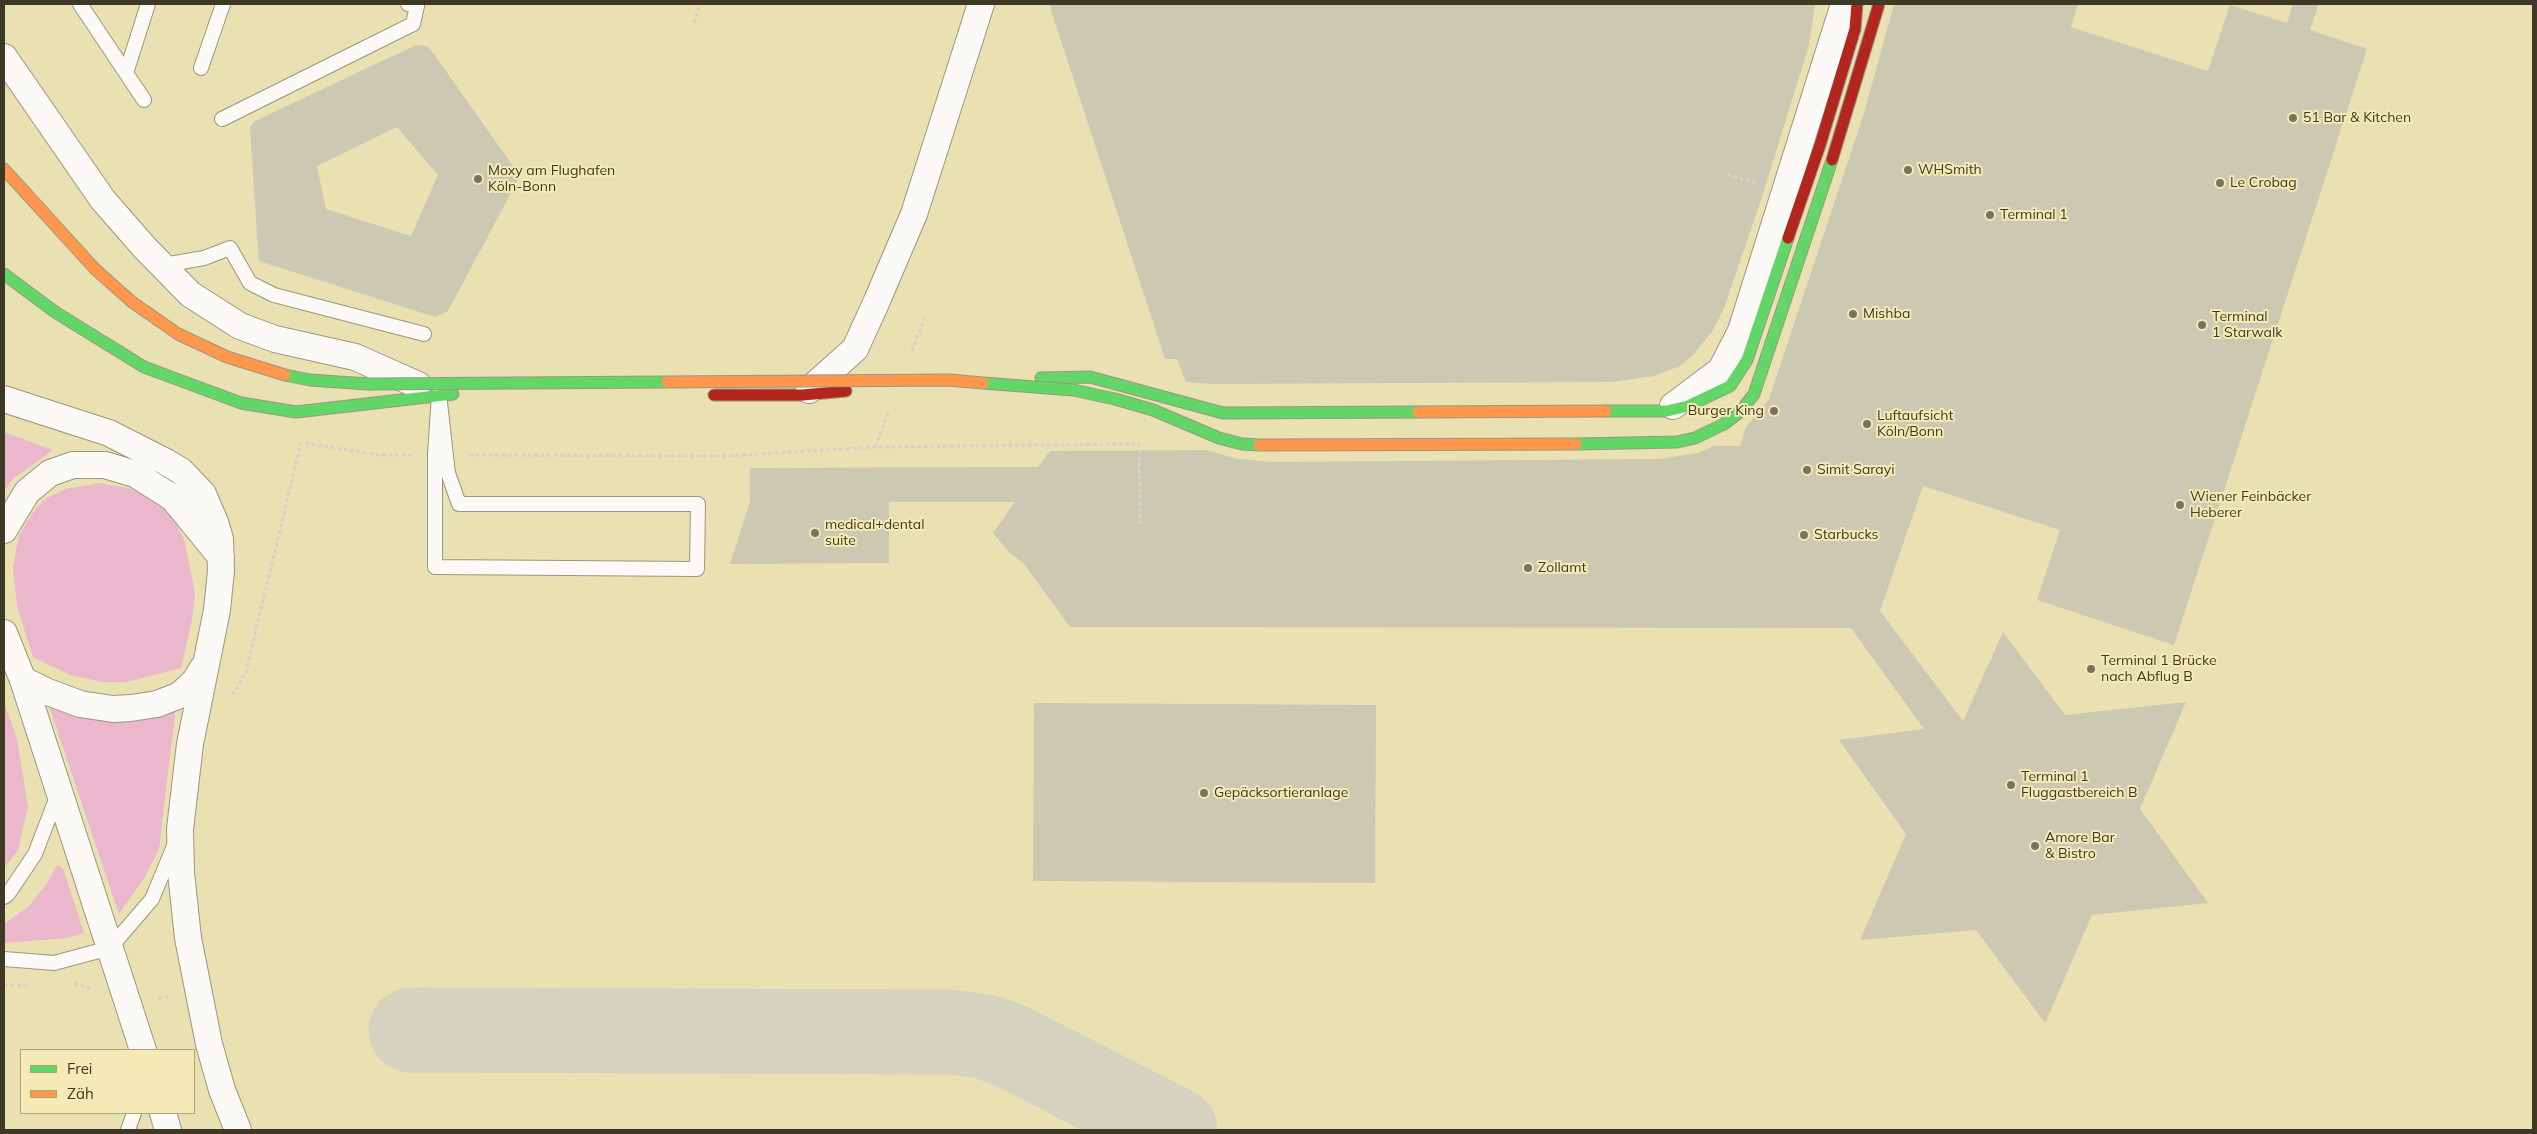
<!DOCTYPE html>
<meta charset="utf-8">
<style>
body{margin:0}
#map{position:relative;width:2537px;height:1134px;overflow:hidden;background:#e6e0c4;font-family:Mulish,sans-serif}
canvas{display:block}
.frame{position:absolute;inset:0;border:5px solid #3d3924;pointer-events:none}
.legend{position:absolute;left:20px;top:1049px;width:175px;height:65px;box-sizing:border-box;background:#f5eab5;border:1px solid #aba37b;margin:0;padding:6px 9px;list-style:none;font-size:15px;color:#3d3924}
.legend li{display:flex;align-items:center;gap:10px;height:25px}
.legend b{width:25px;border:1px solid #aba37b}
</style>
<div id="map">
<canvas width="2537" height="1134"></canvas>
<div class="frame"></div>
<ul class="legend">
<li><b style="height:6px;background:#63d668"></b>Frei</li>
<li><b style="height:6px;background:#ff974d"></b>Zäh</li>
</ul>
</div>
<script>
const ctx = document.querySelector('canvas').getContext('2d');
ctx.lineJoin = 'round';
function fill(path, color) {
  ctx.fillStyle = color;
  ctx.fill(path, 'evenodd');
}
function poly(rows) {
  const path = new Path2D();
  for (const r of rows) {
    path.moveTo(r[0], r[1]);
    for (let i = 2; i < r.length; i += 2) path.lineTo(r[i], r[i + 1]);
  }
  return path;
}
function trace(path, color, width, dash) {
  ctx.strokeStyle = color;
  ctx.lineWidth = width;
  ctx.lineCap = dash ? 'butt' : 'round';
  ctx.setLineDash(dash || []);
  ctx.stroke(path);
}
function write(font, color, halo, rows, align = 'center') {
  ctx.font = font + ' Mulish,sans-serif';
  ctx.lineWidth = 4;
  ctx.setLineDash([]);
  ctx.textBaseline = 'middle';
  ctx.strokeStyle = halo;
  ctx.fillStyle = color;
  for (const [text, x, y, turn = 0] of rows) {
    ctx.save();
    ctx.translate(x, y);
    ctx.rotate((+turn || 0) * Math.PI / 180);
    ctx.textAlign = isNaN(turn) ? turn : align;
    if (halo) ctx.strokeText(text, 0, 0);
    ctx.fillText(text, 0, 0);
    ctx.restore();
  }
}
fill(poly([
 [4,4,2533,4,2533,1130,4,1130],
 [21,1050,194,1050,194,1113,21,1113]
]), '#eae1b2');
fill(poly([
 [4,432,53,450,13,479,4,491],
 [100,483,138,490,155,500,167,510,177,525,185,543,195,593,192,620,181,668,127,682,102,682,70,675,33,657,17,607,13,568,19,535,36,508,47,498,65,489],
 [4,702,17,739,28,807,18,850,4,868],
 [48,703,176,706,159,849,145,877,119,914],
 [57,865,63,868,84,933,67,938,4,943,4,924,29,906,48,882]
]), '#eab7cd');
trace(poly([
 [411,1030,952,1032,987,1037,1013,1047,1175,1130]
]), '#d5d2c0', 85);
fill(poly([
 [1049,4,1815,4,1809,45,1762,197,1724,308,1711,333,1694,354,1680,366,1654,376,1612,382,1211,384,1186,382,1177,359,1165,359],
 [1894,4,2078,4,2071,27,2208,71,2230,5,2287,23,2293,4,2319,4,2310,30,2367,49,2174,645,2037,600,2060,530,1923,486,1880,611,1963,721,2003,632,2065,715,2186,702,2140,809,2208,903,2092,915,2045,1023,1976,930,1860,940,1906,834,1839,740,1924,729,1851,628,1070,627,1024,564,1008,551,993,533,1015,502,889,502,889,563,730,564,750,502,750,468,1038,467,1050,451,1206,450,1238,459,1272,462,1659,459,1698,453,1714,446,1740,446,1746,427,1769,399,1864,113],
 [416,45,426,46,431,50,520,176,448,311,435,317,259,261,258,251,250,127,255,121],
 [397,127,438,175,411,236,326,209,317,166],
 [1034,703,1376,705,1375,883,1033,881]
]), '#cdc8b2');
const lane = poly([
 [80,4,126,73,148,4],
 [201,68,223,4],
 [126,73,144,100],
 [222,119,413,24,417,6,408,4],
 [164,265,204,258,230,248,250,283,274,295,424,334],
 [439,394,448,473,459,504,698,504,697,569,435,567,435,455,439,394],
 [4,897,8,894,35,854,58,794],
 [4,959,54,963,110,948,152,899,174,846],
 [128,1130,134,1113]
]);
const street = poly([
 [4,57,103,200,145,248,190,294,240,326,275,339,355,357,418,385],
 [809,390,855,349,876,303,914,214,981,4],
 [4,399,109,433,166,462,181,471,203,494,215,522,220,539,221,571,217,610,190,744,180,829,181,873,188,938,209,1044,222,1090,238,1130],
 [1673,406,1721,370,1741,331,1844,4],
 [4,530,27,492,50,473,73,465,105,465,135,474,173,498,221,557],
 [4,633,23,680,143,1050],
 [23,680,48,692,80,704,113,709,131,708,157,704,180,695,195,681,202,669],
 [163,1113,168,1130]
]);
const fast = poly([
 [4,274,55,312,144,367,241,403,296,412,453,394],
 [285,375,310,380,368,384],
 [1041,378,1090,377,1223,413,1418,412],
 [1606,411,1667,411,1688,406,1730,386,1747,360,1788,238]
]);
const slow = poly([
 [4,169,95,269,132,302,178,334,227,357,285,375],
 [1418,412,1606,411]
]);
const jam = poly([
 [1788,238,1820,145,1855,29,1857,4],
 [714,395,803,395,846,391]
]);
trace(lane, '#9b9680', 16);
trace(street, '#9b9680', 28);
trace(fast, '#9b9680', 13);
trace(slow, '#9b9680', 13);
trace(jam, '#9b9680', 13);
trace(poly([
 [694,23,700,4],
 [1727,174,1758,184],
 [912,351,926,314],
 [305,443,378,455,413,455],
 [875,447,889,411],
 [469,455,726,456,875,447,1139,444,1140,524],
 [232,695,246,672,301,442],
 [74,983,92,989],
 [4,985,30,986],
 [158,999,171,996]
]), '#d4d2ca', 3, [4, 2.5]);
trace(lane, '#fbfaf6', 14);
trace(street, '#fbfaf6', 26);
trace(fast, '#63d668', 11);
trace(slow, '#ff974d', 11);
trace(jam, '#b3261e', 11);
const fastBridge = poly([
 [983,383,1073,390,1115,399,1153,410,1219,438,1242,444,1259,445],
 [368,384,667,382],
 [1576,444,1677,442,1695,438,1724,424,1741,411,1754,394,1832,160]
]);
const slowBridge = poly([
 [667,382,949,380,983,383],
 [1259,445,1576,444]
]);
const jamBridge = poly([
 [1832,160,1879,4]
]);
trace(fastBridge, '#9b9680', 13, []);
trace(slowBridge, '#9b9680', 13, []);
trace(jamBridge, '#9b9680', 13, []);
trace(fastBridge, '#63d668', 11);
trace(slowBridge, '#ff974d', 11);
trace(jamBridge, '#b3261e', 11);
for (const [x, y, r, color] of [
 [2293,118,5,"#78735c"],
 [1908,170,5,"#78735c"],
 [478,179,5,"#78735c"],
 [2220,183,5,"#78735c"],
 [1990,215,5,"#78735c"],
 [1853,314,5,"#78735c"],
 [2202,325,5,"#78735c"],
 [1774,411,5,"#78735c"],
 [1867,424,5,"#78735c"],
 [1807,470,5,"#78735c"],
 [2180,505,5,"#78735c"],
 [815,533,5,"#78735c"],
 [1804,535,5,"#78735c"],
 [1528,568,5,"#78735c"],
 [2091,669,5,"#78735c"],
 [2011,785,5,"#78735c"],
 [1204,793,5,"#78735c"],
 [2035,846,5,"#78735c"]
]) {
  const dot = new Path2D();
  dot.arc(x, y, r, 0, 2 * Math.PI);
  ctx.fillStyle = color;
  ctx.fill(dot);
  trace(dot, '#f5eab5', 2);
}
write('14px', '#3d3924', '#f5eab5', [
 ["51 Bar & Kitchen",2303,118],
 ["WHSmith",1918,170],
 ["Moxy am Flughafen",488,171],
 ["Köln-Bonn",488,187],
 ["Le Crobag",2230,183],
 ["Terminal 1",2000,215],
 ["Mishba",1863,314],
 ["Terminal",2212,317],
 ["1 Starwalk",2212,333],
 ["Burger King",1764,411,"right"],
 ["Luftaufsicht",1877,416],
 ["Köln/Bonn",1877,432],
 ["Simit Sarayi",1817,470],
 ["Wiener Feinbäcker",2190,497],
 ["Heberer",2190,513],
 ["medical+dental",825,525],
 ["suite",825,541],
 ["Starbucks",1814,535],
 ["Zollamt",1538,568],
 ["Terminal 1 Brücke",2101,661],
 ["nach Abflug B",2101,677],
 ["Terminal 1",2021,777],
 ["Fluggastbereich B",2021,793],
 ["Gepäcksortieranlage",1214,793],
 ["Amore Bar",2045,838],
 ["& Bistro",2045,854]
], 'left');
</script>
